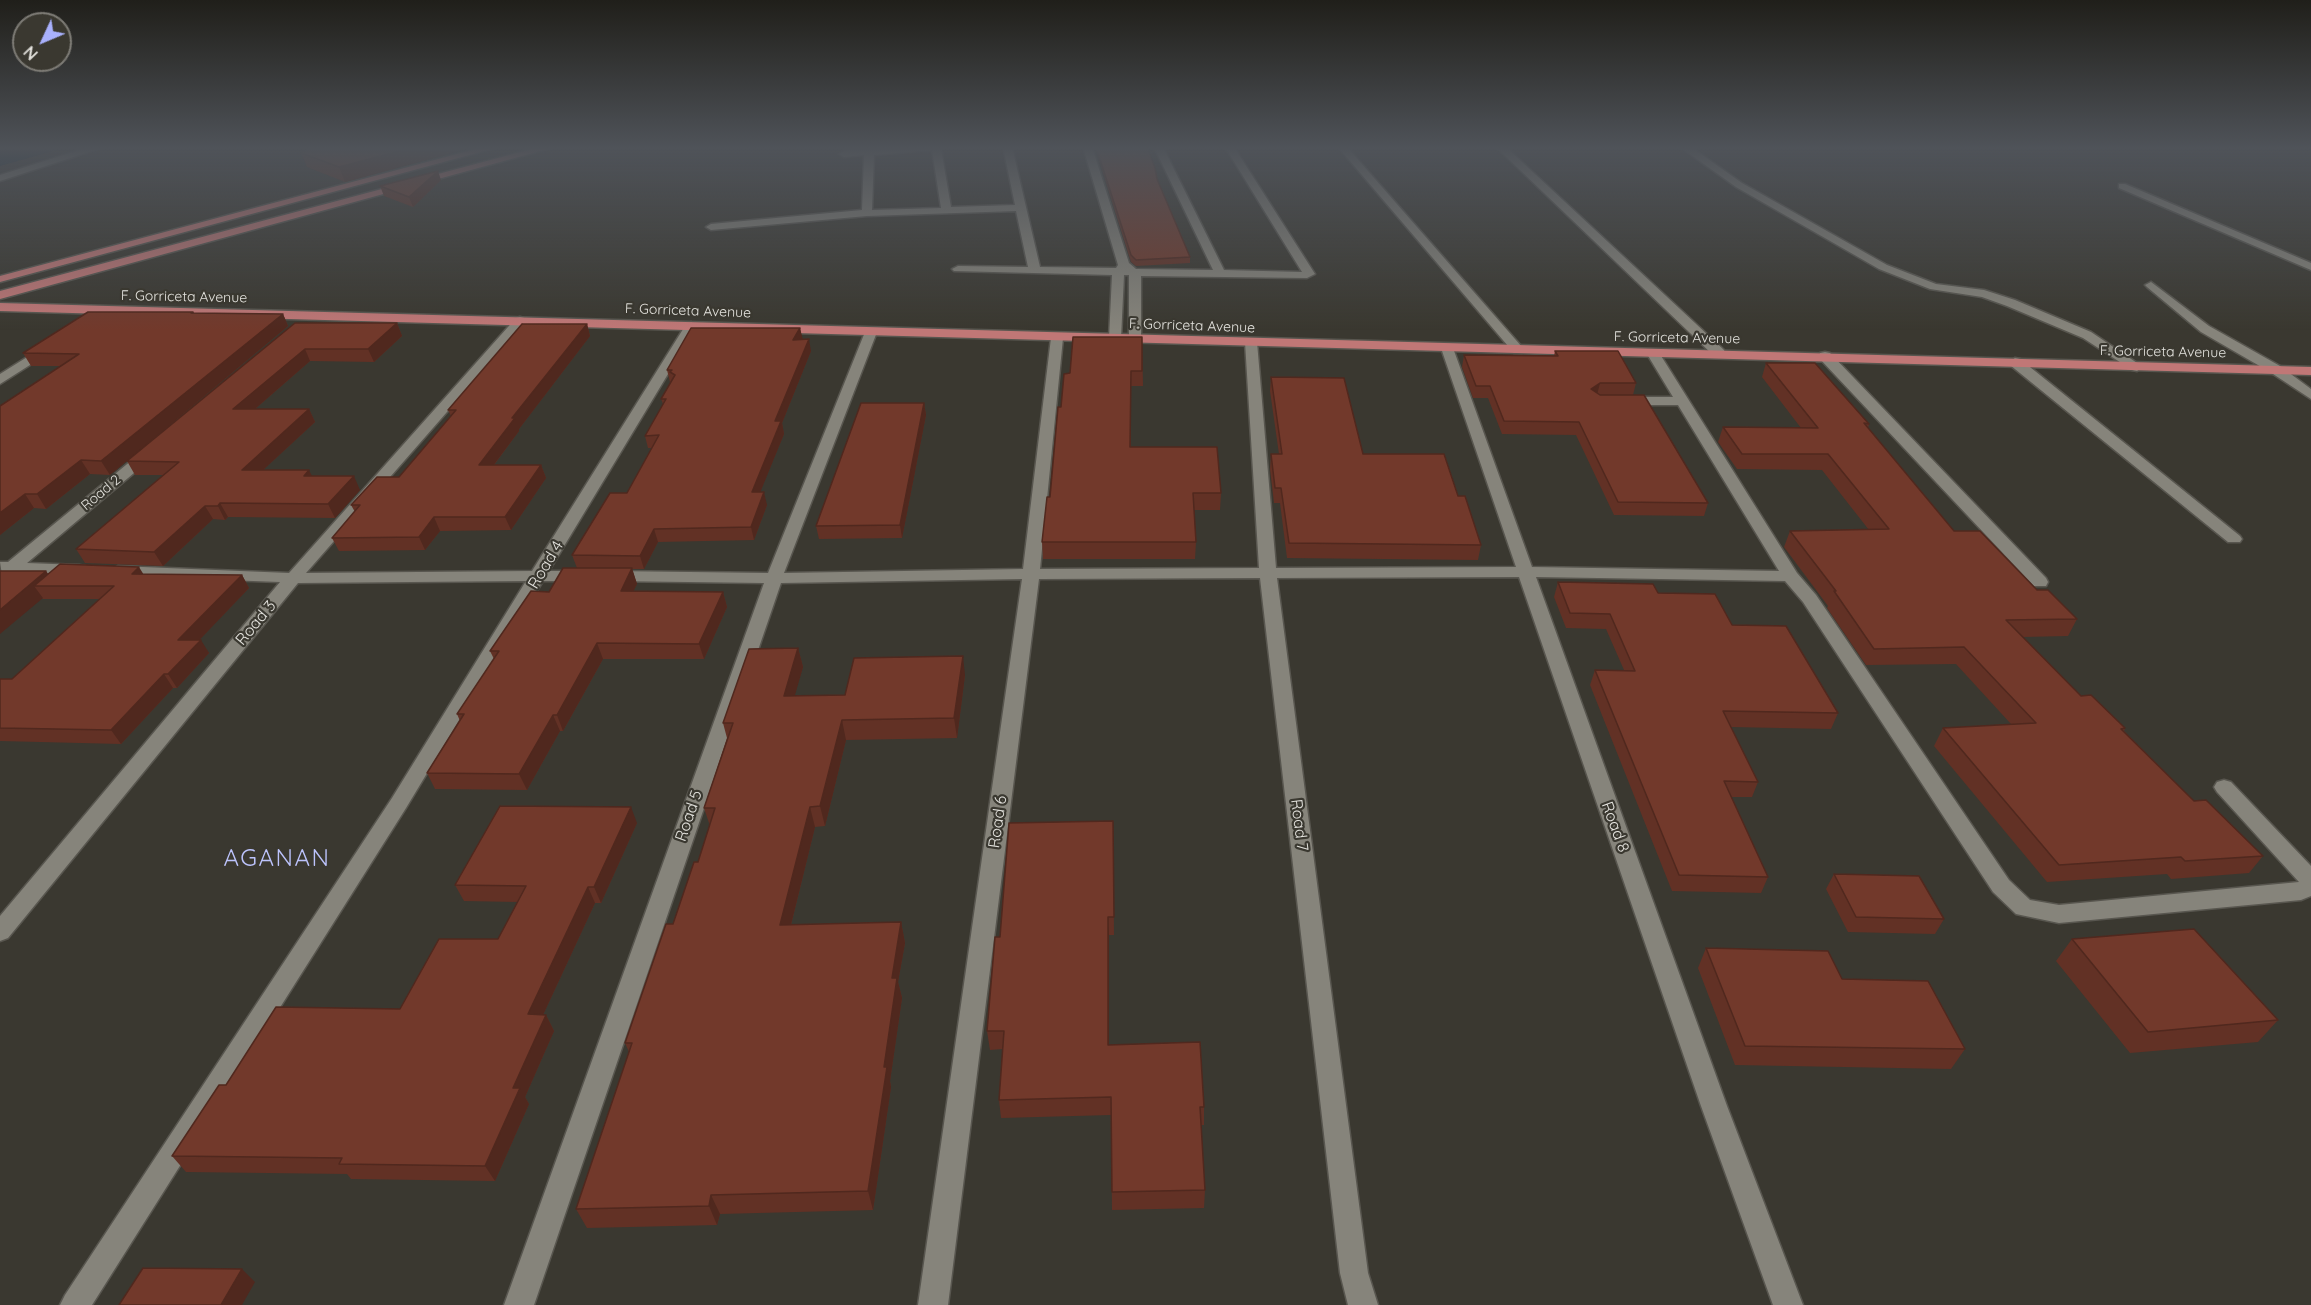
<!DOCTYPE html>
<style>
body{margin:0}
#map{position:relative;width:2311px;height:1305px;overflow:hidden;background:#3a3830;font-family:Quicksand,sans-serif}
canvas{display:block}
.north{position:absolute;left:12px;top:12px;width:60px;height:60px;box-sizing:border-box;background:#3a3830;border:2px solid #7e7c76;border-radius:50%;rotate:226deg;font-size:16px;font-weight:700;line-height:24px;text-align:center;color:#e4e3de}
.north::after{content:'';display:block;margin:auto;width:21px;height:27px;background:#a8b0fc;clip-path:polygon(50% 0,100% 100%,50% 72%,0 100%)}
</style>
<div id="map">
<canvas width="2311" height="1305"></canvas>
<div class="north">N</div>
</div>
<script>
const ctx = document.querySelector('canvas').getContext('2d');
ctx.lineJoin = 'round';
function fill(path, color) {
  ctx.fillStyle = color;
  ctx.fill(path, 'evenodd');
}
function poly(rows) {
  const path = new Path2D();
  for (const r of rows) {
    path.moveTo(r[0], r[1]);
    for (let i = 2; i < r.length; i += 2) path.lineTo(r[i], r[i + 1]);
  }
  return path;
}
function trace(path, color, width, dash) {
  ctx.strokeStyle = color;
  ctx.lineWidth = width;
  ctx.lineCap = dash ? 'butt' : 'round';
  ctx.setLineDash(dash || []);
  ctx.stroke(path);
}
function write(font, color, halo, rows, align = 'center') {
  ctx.font = font + ' Quicksand,sans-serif';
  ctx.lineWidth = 4.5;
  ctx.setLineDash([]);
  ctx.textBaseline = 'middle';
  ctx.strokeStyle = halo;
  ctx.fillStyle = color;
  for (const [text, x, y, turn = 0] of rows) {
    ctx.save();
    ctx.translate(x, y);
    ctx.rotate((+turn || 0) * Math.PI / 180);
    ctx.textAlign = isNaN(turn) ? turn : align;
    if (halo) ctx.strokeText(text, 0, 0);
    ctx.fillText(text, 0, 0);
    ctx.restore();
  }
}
fill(poly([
 [0,147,67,147,0,166]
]), '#032134');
const minor = poly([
 [89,147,104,147,0,181,0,175,89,147],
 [895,147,943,147,941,149,951,207,1015,205,1003,147,1012,147,1040,267,1116,268,1118,265,1083,147,1092,147,1129,263,1136,269,1213,270,1154,147,1163,147,1224,270,1302,272,1225,147,1234,147,1315,274,1307,278,1141,276,1141,339,1135,343,1129,339,1129,275,1124,275,1121,338,1115,342,1109,338,1112,275,954,271,952,269,958,266,1028,267,1016,211,867,216,711,230,706,227,711,224,862,210,864,155,844,157,839,154,844,151,895,147],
 [932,150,941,208,872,210,874,155,932,150],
 [1338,147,1347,147,1522,347,1524,350,1522,353,1514,353,1338,147],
 [1496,147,1506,147,1724,350,1725,353,1724,356,1714,356,1496,147],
 [1680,147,1691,147,1742,183,1887,265,1936,284,1984,290,2015,300,2091,332,2143,367,2137,371,2132,370,2083,338,2007,306,1982,297,1930,289,1879,269,1736,187,1680,147],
 [2119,184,2125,184,2311,263,2311,270,2119,188,2119,184],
 [2151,282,2209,326,2280,366,2311,389,2311,399,2270,372,2201,332,2147,287,2145,285,2151,282],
 [520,317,524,318,524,324,306,573,532,571,685,326,691,322,697,326,549,571,582,571,590,576,582,581,543,581,406,808,92,1305,60,1305,65,1295,392,798,526,581,298,583,8,938,0,941,0,916,280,582,118,576,110,571,118,566,289,573,516,318,520,317],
 [871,328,877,332,784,573,1023,569,1051,338,1057,334,1063,338,1040,569,1259,568,1245,342,1251,338,1257,342,1276,568,1516,567,1441,348,1447,344,1453,348,1532,567,1779,571,1678,405,1625,405,1618,401,1625,397,1673,397,1647,354,1648,351,1658,351,1797,573,1816,595,2009,880,2030,900,2059,905,2299,882,2217,792,2214,787,2217,782,2224,780,2231,782,2311,866,2311,896,2301,900,2059,923,2016,914,1993,892,1803,602,1785,581,1536,577,1727,1106,1803,1305,1773,1305,1701,1106,1519,577,1277,578,1368,1273,1378,1305,1348,1305,1340,1273,1260,578,1039,579,948,1305,918,1305,1022,579,781,583,534,1305,504,1305,764,583,610,581,602,576,610,571,768,573,865,332,871,328],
 [48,344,52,345,54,348,52,351,0,384,0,374,48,344],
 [1825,352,1830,353,2046,578,2048,582,2046,586,2034,586,1820,359,1819,356,1820,353,1825,352],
 [2015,358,2020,359,2240,536,2242,539,2240,542,2228,542,2010,365,2009,362,2015,358],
 [148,450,153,451,155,454,153,457,27,563,79,565,85,566,87,570,85,574,2,575,0,562,8,562,143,451,148,450]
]);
const major = poly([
 [483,147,499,147,0,282,0,276,483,147],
 [539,147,555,147,0,299,0,291,539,147],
 [0,303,2311,367,2311,375,0,311,0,303]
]);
trace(minor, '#58564f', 3);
trace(major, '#58564f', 3);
fill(minor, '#86847b');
fill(major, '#c07776');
fill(poly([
 [313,147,473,147,345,182,307,167,301,153],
 [1095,147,1147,147,1157,179,1190,257,1190,263,1136,266,1131,262],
 [441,180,413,207,384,196,380,186],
 [193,312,194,313,283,314,288,326,110,475,90,474,46,509,34,508,0,535,0,406,60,366,31,366,23,353],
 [295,323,397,323,402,336,374,362,310,361,255,409,309,409,315,422,263,470,312,476,360,490,335,518,228,517,225,520,213,519,163,566,85,563,76,549,163,475,135,475,127,461],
 [587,324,590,336,519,429,519,431,494,465,541,465,546,478,511,530,440,531,425,550,339,551,332,538,355,512,351,505,399,477,451,416,448,410],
 [800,328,802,339,811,351,782,423,784,434,760,492,767,505,754,540,658,542,644,569,632,569,637,584,633,591,723,592,727,607,704,659,603,659,563,731,560,731,527,790,435,789,427,773,460,721,457,714,494,659,490,651,549,592,577,568,572,555,627,493,652,448,648,448,645,436,663,404,661,399,671,382,670,382,667,370],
 [1142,337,1143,386,1131,386,1131,447,1221,493,1220,510,1194,510,1196,542,1195,559,1043,559,1042,542,1050,497,1061,407],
 [1555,351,1636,383,1633,395,1708,503,1704,516,1614,515,1576,435,1502,434,1488,398,1473,398,1462,367,1464,355,1554,356],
 [1766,363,1869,424,1868,428,1954,531,2077,619,2068,636,2022,637,2081,696,2125,728,2124,731,2194,801,2263,856,2249,873,2171,879,2167,874,2047,882,1934,746,1943,728,2011,724,1956,664,1866,665,1827,608,1828,606,1784,547,1790,531,1869,530,1822,470,1737,469,1718,442,1723,427,1801,428,1762,377],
 [1271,377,1363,454,1458,496,1481,545,1478,560,1287,558,1280,503,1274,503,1270,469,1271,454,1279,454,1270,391],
 [924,403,926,415,902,538,819,539,816,526],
 [0,571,46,571,48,574,242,575,249,588,199,640,209,653,177,688,173,688,121,744,0,741,0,679,12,679,100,599,43,599],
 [1558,582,1658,593,1732,625,1838,713,1831,729,1731,727,1758,782,1752,797,1731,797,1768,877,1761,893,1672,891,1590,685,1595,670,1624,670,1606,629,1566,628,1554,597],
 [798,648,803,667,794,696,845,695,965,675,957,738,846,740,825,826,815,827,791,925,901,922,905,943,898,982,902,998,890,1081,891,1087,873,1210,720,1214,717,1225,587,1228,576,1209,629,1052,625,1043,698,862,710,826,704,808,727,738,723,723],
 [1113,821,1114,935,1109,935,1109,1045,1204,1107,1204,1125,1201,1125,1205,1190,1204,1208,1112,1210,1111,1115,1001,1118,999,1100,1003,1049,990,1050,987,1031,1000,937],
 [637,823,601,903,595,903,543,1015,546,1015,554,1031,525,1097,529,1104,495,1181,351,1179,347,1174,186,1172,172,1156,226,1085,400,1009,498,939,518,902,464,901,455,885],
 [1834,874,1944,919,1935,934,1848,932,1826,889],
 [2072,939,2278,1020,2258,1042,2130,1053,2056,961],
 [1706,948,1842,979,1965,1049,1951,1069,1735,1065,1698,968]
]), '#623125');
fill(poly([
 [415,147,473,147,345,182,339,167],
 [438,171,441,180,413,207,409,197],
 [283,314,288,326,110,475,101,461],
 [397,323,402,336,374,362,368,349],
 [587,324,590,336,519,429,519,431,484,478,479,465,512,418],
 [800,328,803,340,793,340],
 [809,339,811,351,782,423,784,434,755,505,752,492,775,421],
 [305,349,310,361,240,422,233,409],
 [1600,383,1597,395,1591,389],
 [924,403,926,415,902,538,900,525],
 [309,409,315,422,249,483,242,470],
 [81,460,90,474,46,509,37,494],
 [541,465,546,478,511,530,505,517],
 [309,470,316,484,304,476],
 [354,476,360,490,335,518,328,504],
 [764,492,767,505,754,540,751,527],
 [25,494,34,508,0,535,0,513],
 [220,503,228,517,225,520,218,506],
 [205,506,213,519,163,566,154,552],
 [434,517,440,531,425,550,419,537],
 [654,529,658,542,644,569,640,556],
 [139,567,147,580,132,574],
 [632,568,637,584,626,606,621,591],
 [46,571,56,586,34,586,43,598,0,634,0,610],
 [242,575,249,588,187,653,178,640],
 [723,592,727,607,704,659,699,644],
 [201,640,209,653,177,688,168,674],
 [597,643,603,659,563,731,557,715],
 [798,648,803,667,789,716,784,696],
 [963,656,965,675,957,738,954,718],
 [164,674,173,688,121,744,111,730],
 [553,715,560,731,527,790,519,774],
 [842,720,846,740,825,826,820,806],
 [631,807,637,823,601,903,594,887],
 [810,807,815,827,786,945,780,925],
 [588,887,595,903,536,1030,528,1014],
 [1108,917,1109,935,1109,1063,1108,1045],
 [901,922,905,943,898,982,902,998,890,1081,891,1087,873,1210,868,1191,884,1067,892,978],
 [546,1015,554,1031,525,1097,529,1104,495,1181,485,1166,513,1088],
 [711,1195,720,1214,717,1225,709,1206],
 [242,1269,255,1282,242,1305,221,1305]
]), '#50281e');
const building = poly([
 [313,147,415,147,339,167,301,153,313,147],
 [1096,147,1147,147,1155,168,1157,179,1190,257,1136,260,1131,255,1096,147],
 [438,171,409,197,380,186,438,171],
 [88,312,193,312,191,313,283,314,101,461,81,460,37,494,25,494,0,513,0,406,79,354,23,353,88,312],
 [295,323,397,323,368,349,305,349,233,409,309,409,242,470,309,470,304,476,354,476,328,504,220,503,218,506,205,506,154,552,76,549,179,462,127,461,295,323],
 [522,324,587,324,512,418,515,418,479,465,541,465,505,517,434,517,419,537,332,538,360,505,351,505,377,477,399,477,456,410,448,410,522,324],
 [691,328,800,328,793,340,809,339,775,421,781,421,752,492,764,492,751,527,654,529,640,556,572,555,610,493,627,493,659,435,645,436,666,399,661,399,675,375,670,372,672,370,667,370,691,328],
 [1073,337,1142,337,1142,371,1131,371,1130,447,1217,447,1221,493,1193,493,1196,542,1042,542,1047,497,1050,497,1058,407,1061,407,1064,374,1070,373,1073,337],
 [1555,351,1618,351,1636,383,1600,383,1591,389,1600,395,1644,395,1708,503,1618,502,1579,422,1504,421,1490,386,1476,386,1464,355,1558,356,1555,351],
 [1766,363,1815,363,1869,424,1864,423,1954,531,1980,531,2037,590,2048,590,2077,619,2006,620,2081,696,2091,695,2125,728,2121,729,2194,801,2206,800,2263,856,2185,861,2181,857,2059,865,1943,728,2036,723,1964,647,1874,649,1834,591,1836,591,1790,531,1889,529,1828,454,1742,454,1723,427,1818,428,1766,363],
 [1271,377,1344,378,1363,454,1444,454,1458,496,1465,496,1481,545,1289,543,1281,488,1275,488,1271,454,1282,454,1271,377],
 [861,403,924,403,900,525,816,526,861,403],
 [60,564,139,567,132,574,242,575,178,640,201,640,168,674,164,674,111,730,0,728,0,679,12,679,114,586,34,586,60,564],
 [563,568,632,568,621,591,723,592,699,644,597,643,557,715,553,715,519,774,427,773,464,714,457,714,499,651,490,651,531,591,549,592,563,568],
 [0,571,46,571,0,610,0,571],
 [1558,582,1653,584,1658,593,1715,594,1732,625,1786,626,1838,713,1723,711,1758,782,1724,781,1768,877,1679,875,1595,670,1635,671,1610,614,1570,613,1558,582],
 [798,648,784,696,845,695,854,658,963,656,954,718,842,720,820,806,810,807,780,925,901,922,892,978,897,978,884,1067,887,1067,868,1191,711,1195,709,1206,576,1209,632,1043,625,1043,666,924,673,924,694,862,698,862,715,808,704,808,733,723,723,723,749,649,798,648],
 [500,806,631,807,594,887,588,887,528,1014,546,1015,513,1088,520,1088,485,1166,339,1164,342,1158,172,1156,219,1085,226,1085,276,1007,400,1009,439,939,498,939,526,886,455,885,500,806],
 [1113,821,1114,917,1108,917,1108,1045,1200,1042,1204,1107,1200,1107,1205,1190,1112,1192,1111,1097,999,1100,1004,1031,987,1031,995,937,1000,937,1009,823,1113,821],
 [1834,874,1919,876,1944,919,1856,917,1834,874],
 [2194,929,2278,1020,2148,1032,2072,939,2194,929],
 [1706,948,1828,951,1842,979,1928,981,1965,1049,1745,1046,1706,948],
 [143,1268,242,1269,221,1305,119,1305,143,1268]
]);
fill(building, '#72392b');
trace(building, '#50281e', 1.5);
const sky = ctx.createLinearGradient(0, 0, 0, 330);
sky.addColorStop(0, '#201f1a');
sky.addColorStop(0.45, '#4f5359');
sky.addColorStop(1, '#4f535900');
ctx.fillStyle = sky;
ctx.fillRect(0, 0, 2311, 330);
write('14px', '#e4e3de', '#3a3830', [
 ["F. Gorriceta Avenue",184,297,1],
 ["F. Gorriceta Avenue",688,311,2],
 ["F. Gorriceta Avenue",1192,326,2],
 ["F. Gorriceta Avenue",1677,338,1],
 ["F. Gorriceta Avenue",2163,352,1],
 ["Road 2",101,493,-40]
]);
write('16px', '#e4e3de', '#3a3830', [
 ["Road 4",546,565,-59],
 ["Road 3",256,623,-50],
 ["Road 5",689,816,-71],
 ["Road 6",998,822,-82],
 ["Road 7",1299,825,83],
 ["Road 8",1615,827,70]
]);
ctx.letterSpacing = '1.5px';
write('24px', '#bcc3fc', '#3a3830', [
 ["AGANAN",277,859]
]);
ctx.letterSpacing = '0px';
</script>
